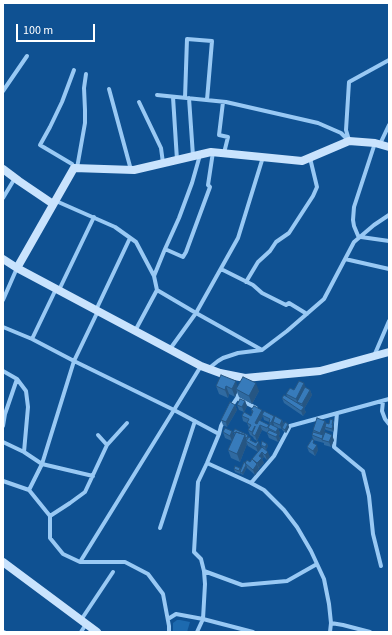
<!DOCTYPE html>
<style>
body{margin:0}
#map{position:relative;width:392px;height:635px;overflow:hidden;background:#0f5192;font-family:"Source Sans 3",sans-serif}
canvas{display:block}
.frame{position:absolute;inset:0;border:4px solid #fff;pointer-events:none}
.scale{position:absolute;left:16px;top:24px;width:79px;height:18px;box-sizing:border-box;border:2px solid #fff;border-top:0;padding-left:5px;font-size:12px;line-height:14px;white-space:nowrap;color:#fff;-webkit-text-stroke:3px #0f5192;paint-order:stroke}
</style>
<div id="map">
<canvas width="392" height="635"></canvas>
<div class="frame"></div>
<div class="scale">100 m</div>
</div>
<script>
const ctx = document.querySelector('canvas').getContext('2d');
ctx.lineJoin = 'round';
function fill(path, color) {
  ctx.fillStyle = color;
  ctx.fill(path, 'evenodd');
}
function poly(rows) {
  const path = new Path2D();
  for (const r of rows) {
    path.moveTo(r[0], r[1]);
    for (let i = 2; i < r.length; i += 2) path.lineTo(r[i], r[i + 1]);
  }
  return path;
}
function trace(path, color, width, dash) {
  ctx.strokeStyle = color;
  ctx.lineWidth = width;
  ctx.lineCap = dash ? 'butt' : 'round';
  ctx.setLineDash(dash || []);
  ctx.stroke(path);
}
fill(poly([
 [177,620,180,620,190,622,187,632,173,632,173,623]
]), '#1d6aaf');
trace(poly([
 [109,89,131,170],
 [3,91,27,56],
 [157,95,226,102,318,123,341,133,349,141],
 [173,97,177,160],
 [185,98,187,39,212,41,207,100],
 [189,98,193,156],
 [139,102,161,148,163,163],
 [223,102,219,135,228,137,224,153],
 [349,140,346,130,349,82,389,60],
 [380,144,389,125],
 [74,168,72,164,40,145,50,127,62,102,74,70],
 [77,168,85,123,85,110,84,88,86,74],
 [3,198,15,178],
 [56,201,115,227,136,242,154,276,157,290,196,313,262,350],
 [361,237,389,241],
 [359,238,354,226,353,220,354,207,375,143],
 [165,249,183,257,186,252,210,187,208,185,213,152],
 [345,259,389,269],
 [221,269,253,285,262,293,286,305,289,303,307,314],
 [154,276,165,249,179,218,192,183,200,155],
 [246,282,258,262,270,251,276,242,289,233,313,196,317,187,310,158],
 [59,290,94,217],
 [3,300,17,268],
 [96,310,130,238],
 [3,327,32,339,74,361,174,410,219,434],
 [135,331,157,290],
 [32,339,56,289],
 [170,349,196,313,238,238,263,157],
 [374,356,389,321],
 [208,369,218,361,223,358,238,353,262,350,287,331,324,299,354,242,374,225,389,215],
 [3,371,17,379,26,391,28,407,24,452],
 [240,390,237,398,256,408],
 [383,401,382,411,385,419,389,424],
 [231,407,237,398],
 [337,413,334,447,363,471,369,496,373,534,381,566],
 [3,426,5,414,17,379],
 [3,442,24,452,42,464,93,476],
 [107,445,127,423],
 [207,463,251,483,264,490,284,510,297,527,311,551,324,579,329,604,331,623,330,632],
 [3,481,29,490,42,464,74,361,98,311],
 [251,483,274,456,290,426,389,399],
 [29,490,50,516,50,538,63,554,80,562],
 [50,516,70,503,85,492,107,445,98,435],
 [160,528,195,421],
 [204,571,242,585,287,581,317,564],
 [168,619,176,614,203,619,253,632],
 [81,620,113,572],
 [331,623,343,625,370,632],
 [3,632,4,632],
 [81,632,86,624],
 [169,632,169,626,163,594,148,574,125,562,80,562,174,410,201,366],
 [197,632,203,619,205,584,204,571,201,559,194,552,198,482,207,463,219,434,221,426,225,418]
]), '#99c9f4', 4);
trace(poly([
 [3,169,19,181,53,204],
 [3,259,17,268,201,366,220,373,245,378,320,371,389,352],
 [17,268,74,168,134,170,211,152,302,161,349,141,375,143,389,147],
 [3,562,97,632]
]), '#c9e3fd', 8);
fill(poly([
 [216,386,238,387,259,391,252,404,239,397,237,392,235,397,229,394,228,398,219,394],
 [306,388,310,390,312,395,304,409,306,412,303,416,284,403,282,398,287,397,286,394,294,390],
 [245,401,247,406,244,412,251,416,252,412,251,410,263,413,282,420,284,424,288,424,289,427,286,433,283,431,282,429,278,428,280,433,279,436,280,439,278,442,269,438,267,433,268,433,262,430,257,441,254,439,253,437,250,435,248,430,249,428,247,423,243,421,242,416,244,412,239,410,237,405],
 [263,416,264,420,269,422,270,425,269,426,269,425,260,421],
 [235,405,237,410,227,427,223,425,221,420],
 [333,420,334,422,333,425,334,428,333,432,326,430,325,429,323,436,323,437,334,440,331,447,324,445,324,443,313,440,312,435,313,432,313,430,325,421,326,424,329,424],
 [232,431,234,436,232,441,225,438,223,432],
 [233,432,249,437,252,441,261,448,259,450,262,447,261,445,267,444,268,446,266,450,270,457,267,460,264,457,262,459,264,463,259,468,259,469,255,475,247,468,247,467,243,475,241,474,240,473,240,474,235,472,234,469,240,468,241,470,245,463,250,462,253,460,252,459,258,452,248,446,247,444,240,462,231,458,228,450,235,435],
 [316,445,318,450,315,456,309,452,307,447]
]), '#2f6aa1');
fill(poly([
 [236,381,238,389,236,389,237,392,235,397,232,389],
 [256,383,259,391,252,404,249,396],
 [304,383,307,391,297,402,299,406,296,399],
 [226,386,229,394,228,398,225,390],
 [310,390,312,395,304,409,306,412,303,416,301,411,303,408,302,404],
 [245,401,247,406,244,412,242,407],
 [235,405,237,410,227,427,226,422],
 [262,410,264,415,262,415,263,416,257,428,255,423],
 [274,416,276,421,273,422,274,425,273,428,271,423],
 [282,420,284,425,282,428,282,430,280,425],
 [325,421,327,426,325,427,325,429,323,436,324,440,322,440,323,444,320,433],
 [288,424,289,427,286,433,285,430],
 [260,425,262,430,257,441,255,436],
 [333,425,334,428,333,432,332,429],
 [278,428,280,433,279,436,280,439,278,442,276,437,277,435,276,432],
 [232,431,234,436,232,441,230,436],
 [245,435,247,442,246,441,247,444,240,462,237,454],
 [332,435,334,440,331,447,329,442],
 [259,442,261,448,258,452,256,447],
 [267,444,268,446,266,450,265,447],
 [317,445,318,450,315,456,313,451],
 [262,452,264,457,262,459,264,463,259,468,257,463,259,456],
 [268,452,270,457,267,460,265,455],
 [257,464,259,469,255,475,253,470],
 [246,465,247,467,243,475,242,473]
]), '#265683');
const building = poly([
 [221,375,236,381,232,389,226,386,225,390,216,386,221,375],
 [243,377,256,383,249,396,236,389,243,377],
 [299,381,304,383,296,399,286,394,290,388,294,390,299,381],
 [305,387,310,390,302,404,297,402,305,387],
 [284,395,304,407,301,411,282,398,284,395],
 [240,399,245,401,242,407,237,405,240,399],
 [230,402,235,405,226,422,221,420,230,402],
 [254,406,262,410,255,423,257,424,259,420,269,425,267,428,260,425,255,436,252,434,255,427,255,426,252,432,248,430,251,425,247,423,249,419,242,416,244,412,251,416,253,411,251,410,254,406],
 [264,411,274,416,271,423,269,422,270,419,262,415,264,411],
 [275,416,282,420,280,425,273,422,275,416],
 [317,418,325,421,320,433,313,430,317,418],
 [330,419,333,420,332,425,333,425,332,429,325,427,326,423,329,424,330,419],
 [285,422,288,424,285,430,282,428,285,422],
 [270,424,278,428,276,432,268,428,270,424],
 [225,428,232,431,230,436,223,432,225,428],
 [235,429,248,435,247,438,245,437,245,435,236,432,236,433,233,432,235,429],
 [269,430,278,434,276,437,267,433,269,430],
 [236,432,245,435,237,454,228,450,236,432],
 [313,432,323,435,322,439,312,435,313,432],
 [325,432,332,435,329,442,322,440,325,432],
 [249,437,251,438,250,440,256,443,257,441,259,442,256,447,246,441,249,437],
 [312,439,314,440,313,443,317,445,313,451,307,447,312,439],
 [262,441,267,444,265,447,261,445,262,441],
 [262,447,268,452,265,455,262,452,259,456,262,458,257,463,252,459,262,447],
 [252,459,257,464,253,470,245,463,247,460,250,462,252,459],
 [244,462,245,463,246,465,242,473,240,472,244,462],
 [235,466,240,468,239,471,234,469,235,466]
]);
fill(building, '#377bbb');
trace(building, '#265683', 1);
</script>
